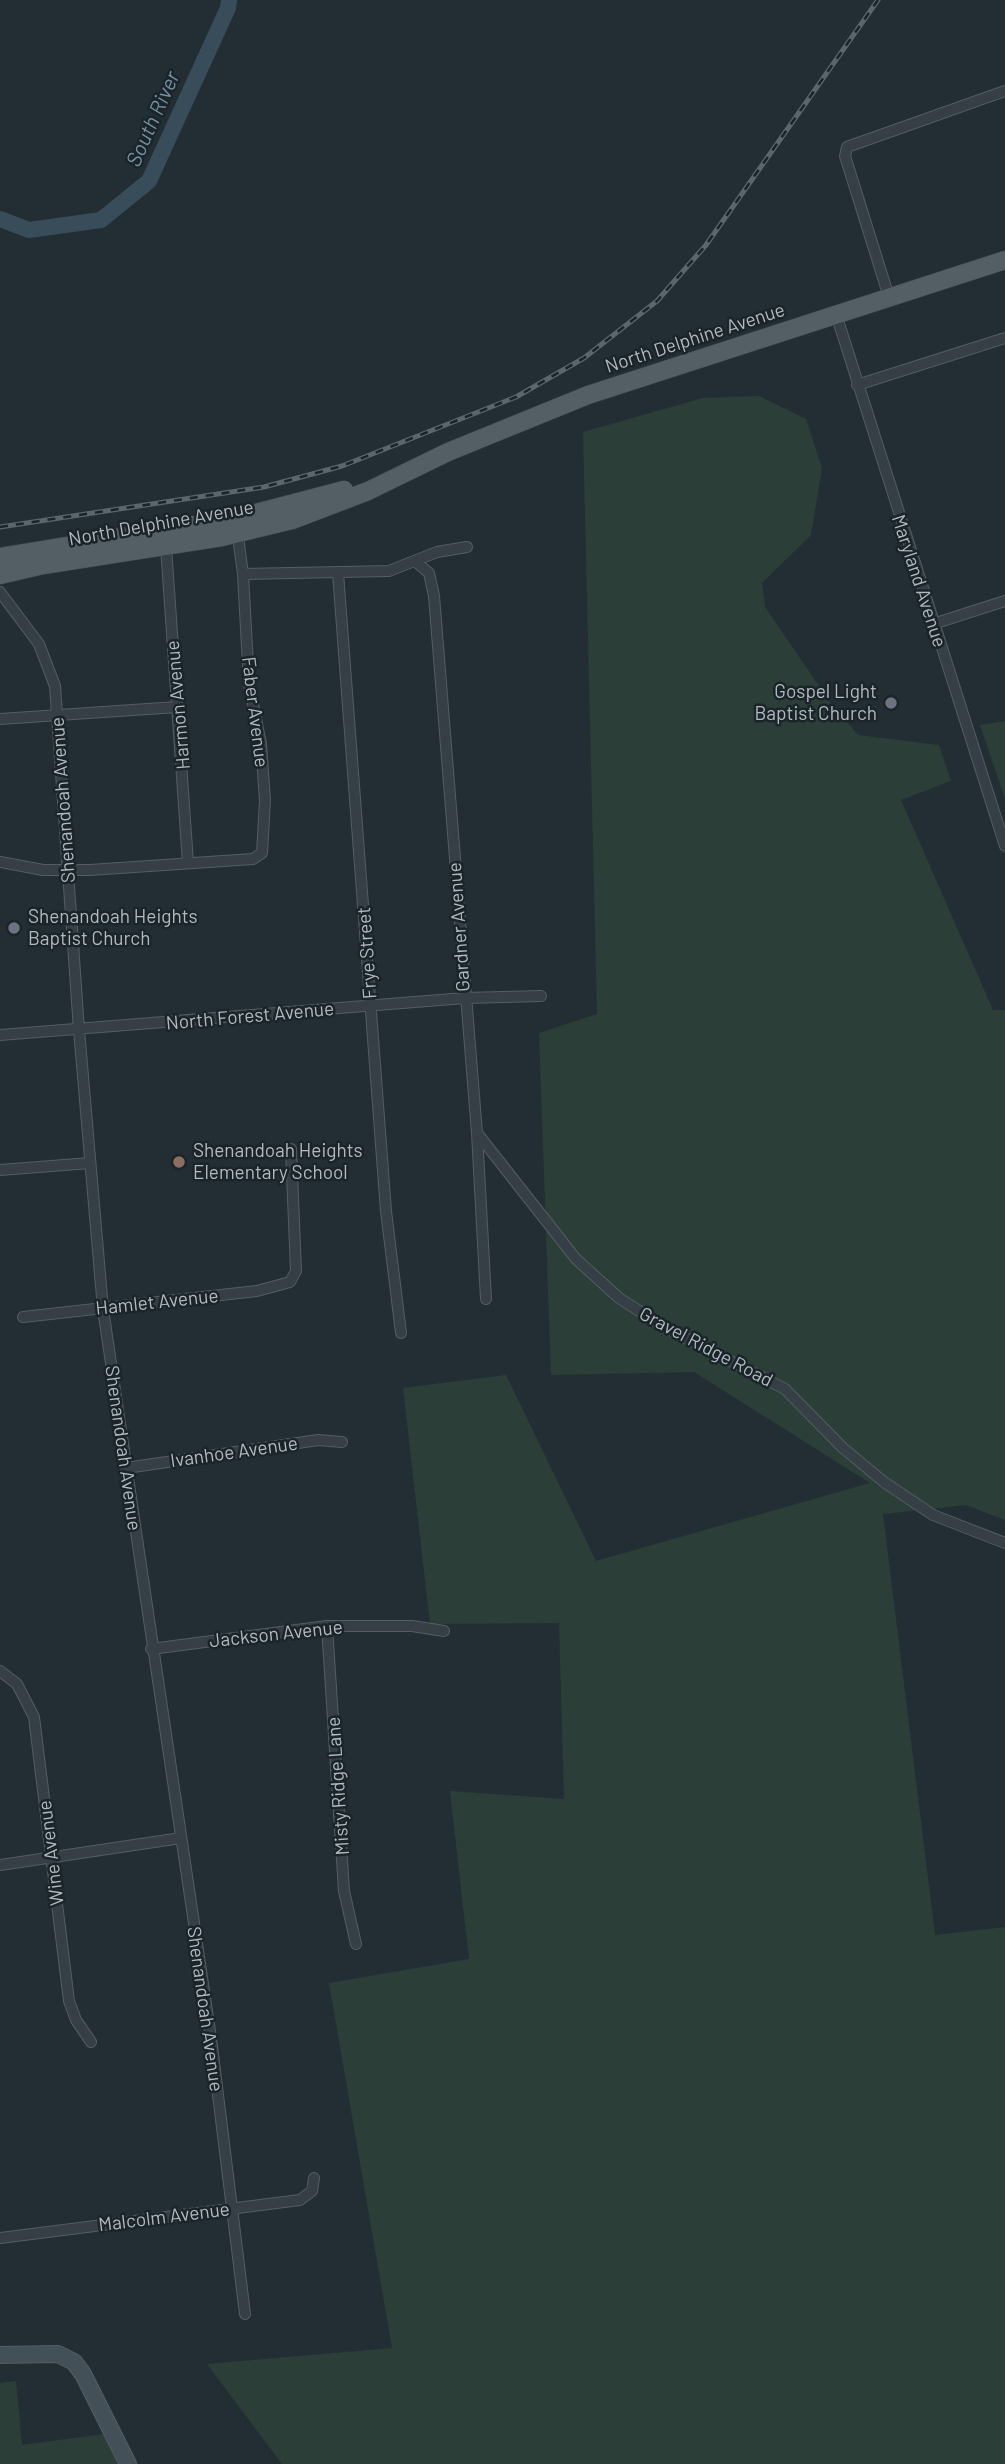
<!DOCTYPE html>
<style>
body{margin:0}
canvas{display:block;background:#222e34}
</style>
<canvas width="1005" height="2464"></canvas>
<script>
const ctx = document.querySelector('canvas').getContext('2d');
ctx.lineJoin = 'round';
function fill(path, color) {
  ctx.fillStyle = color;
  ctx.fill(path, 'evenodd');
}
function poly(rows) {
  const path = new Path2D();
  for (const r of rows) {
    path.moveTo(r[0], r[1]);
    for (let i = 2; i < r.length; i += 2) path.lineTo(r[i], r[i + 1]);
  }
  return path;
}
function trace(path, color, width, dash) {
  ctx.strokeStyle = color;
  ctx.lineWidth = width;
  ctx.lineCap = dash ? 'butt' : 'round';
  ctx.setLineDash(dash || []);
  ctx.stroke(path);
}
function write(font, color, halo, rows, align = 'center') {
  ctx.font = font + ' Barlow,sans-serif';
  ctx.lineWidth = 5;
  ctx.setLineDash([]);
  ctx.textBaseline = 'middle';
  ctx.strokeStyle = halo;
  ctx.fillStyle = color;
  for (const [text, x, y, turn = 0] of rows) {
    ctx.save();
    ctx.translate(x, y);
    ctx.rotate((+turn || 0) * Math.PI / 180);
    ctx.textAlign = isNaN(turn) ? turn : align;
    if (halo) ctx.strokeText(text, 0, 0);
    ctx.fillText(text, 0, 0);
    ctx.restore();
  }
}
fill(poly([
 [759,396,806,419,822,468,811,535,762,583,765,607,830,702,858,735,939,745,951,781,901,800,993,1010,1005,1010,1005,1520,966,1505,883,1514,935,1935,1005,1927,1005,2464,282,2464,207,2364,392,2348,329,1983,469,1959,450,1791,564,1799,559,1623,430,1624,403,1388,506,1375,596,1561,870,1483,694,1372,551,1375,539,1033,597,1014,583,432,703,398],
 [1005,721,1005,799,980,725],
 [16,2381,22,2445,104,2434,120,2464,0,2464,0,2383]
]), '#2b3e38');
trace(poly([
 [0,219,29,230,101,220,149,181,228,8,229,0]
]), '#384d59', 16);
const street = poly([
 [889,297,845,156,847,147,1005,91],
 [836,314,1005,846],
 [857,385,1005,338],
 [166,547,188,863],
 [416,562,429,573,434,596,477,1133,486,1299],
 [338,573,386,1211,401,1333],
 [243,574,389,571,437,552,467,547],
 [0,592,39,644,55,686,79,1030,103,1309,211,2038,245,2314],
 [933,624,1005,601],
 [0,719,177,707],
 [0,862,43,870,90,870,253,859,262,853,265,800,261,744,249,684,243,574,237,529],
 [0,1035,465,998,541,996],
 [477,1133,576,1259,619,1298,664,1327,785,1389,843,1448,884,1482,933,1515,1005,1543],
 [0,1170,90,1163],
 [23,1317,257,1291,290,1282,296,1271,291,1149],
 [126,1468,318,1440,342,1442],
 [327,1626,344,1891,356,1944],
 [151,1649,327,1626,412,1626,444,1631],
 [0,1671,17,1684,34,1717,69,2001,76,2020,91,2042],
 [0,1865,181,1838],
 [0,2238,300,2200,312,2191,314,2178]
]);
const secondary = poly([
 [0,2355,58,2354,74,2362,83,2374,128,2464]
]);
const primary = poly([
 [0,557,237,518,344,490],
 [0,575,43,565,222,537,292,520,368,491,448,452,588,395,1005,260]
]);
trace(street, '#535d62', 12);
trace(secondary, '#535d62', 18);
trace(primary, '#424b51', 19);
trace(street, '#353f45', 10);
trace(secondary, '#445057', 16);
trace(primary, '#535f65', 18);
const rail = poly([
 [0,527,264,487,342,466,516,397,584,358,657,301,706,245,878,0]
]);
trace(rail, '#5a666d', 5);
trace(rail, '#1b2429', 2.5, [8]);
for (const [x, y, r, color] of [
 [891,703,7,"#6b7280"],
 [14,928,7,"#6b7280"],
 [179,1162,7,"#8d6e63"]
]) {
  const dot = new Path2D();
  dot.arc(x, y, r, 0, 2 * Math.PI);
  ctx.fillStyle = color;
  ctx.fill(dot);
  trace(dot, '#1b2429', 2.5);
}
write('19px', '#b0bbc1', '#1b2429', [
 ["North Delphine Avenue",695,338,-18],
 ["North Delphine Avenue",161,523,-10],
 ["Maryland Avenue",919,581,72],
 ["Harmon Avenue",178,705,-95],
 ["Faber Avenue",255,712,83],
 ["Shenandoah Avenue",63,800,-94],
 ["Gardner Avenue",459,927,-94],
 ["Frye Street",367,953,-94],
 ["North Forest Avenue",250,1016,-5],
 ["Hamlet Avenue",157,1302,-6],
 ["Gravel Ridge Road",706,1347,28],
 ["Shenandoah Avenue",123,1448,82],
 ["Ivanhoe Avenue",234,1452,-8],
 ["Jackson Avenue",276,1634,-6],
 ["Misty Ridge Lane",338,1786,-94],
 ["Wine Avenue",51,1853,-97],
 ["Shenandoah Avenue",205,2009,82],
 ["Malcolm Avenue",164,2217,-7]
]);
write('19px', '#b0bbc1', '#1b2429', [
 ["Gospel Light",877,692,"right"],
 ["Baptist Church",877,714,"right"],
 ["Shenandoah Heights",28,917],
 ["Baptist Church",28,939],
 ["Shenandoah Heights",193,1151],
 ["Elementary School",193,1173]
], 'left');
write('italic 21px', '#7492a1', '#1b2429', [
 ["South River",153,119,-66]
]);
</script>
